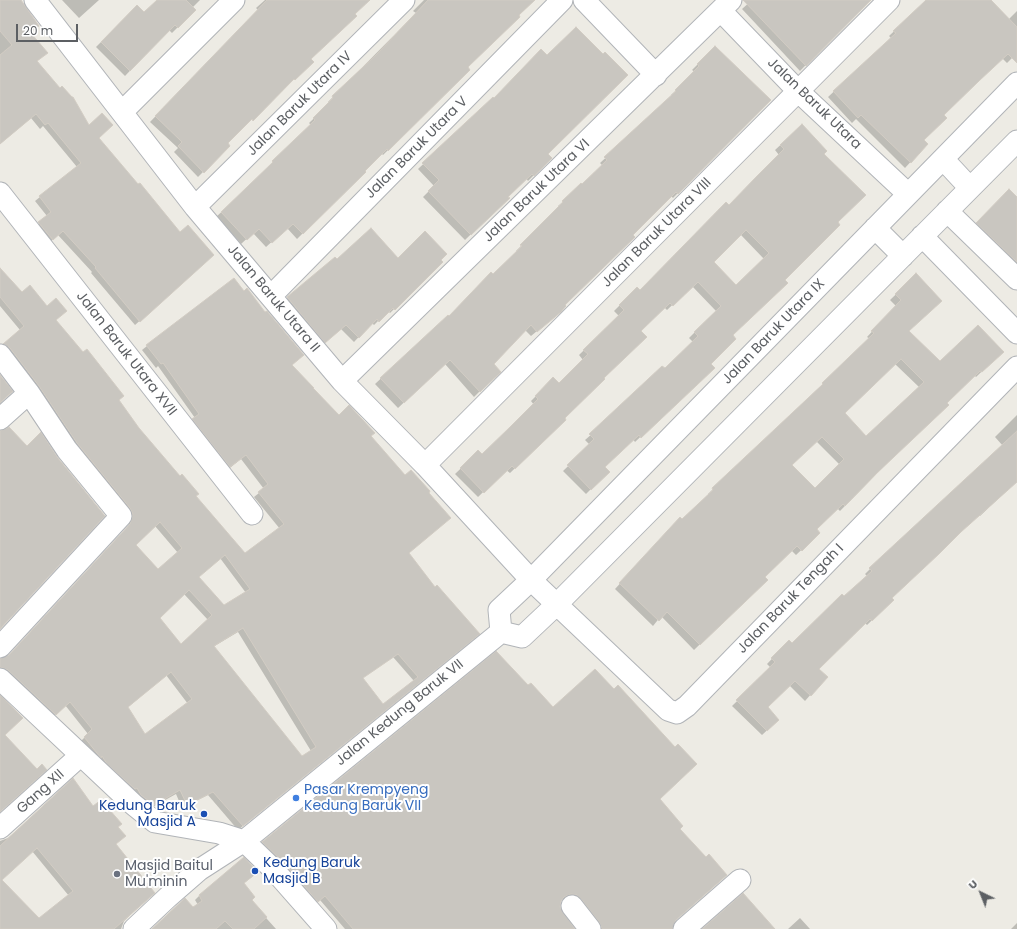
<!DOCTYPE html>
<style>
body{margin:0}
#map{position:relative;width:1017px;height:929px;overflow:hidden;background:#edebe4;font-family:Poppins,sans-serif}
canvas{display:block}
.north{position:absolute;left:961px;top:873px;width:40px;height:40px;-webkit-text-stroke:3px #fff;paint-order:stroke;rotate:317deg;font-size:11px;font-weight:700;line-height:16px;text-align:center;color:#5c5f63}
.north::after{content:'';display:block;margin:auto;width:14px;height:18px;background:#5c5f63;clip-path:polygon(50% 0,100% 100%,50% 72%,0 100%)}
.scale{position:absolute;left:16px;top:24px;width:62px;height:18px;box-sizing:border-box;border:2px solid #5c5f63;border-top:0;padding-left:5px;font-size:12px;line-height:14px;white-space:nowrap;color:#5c5f63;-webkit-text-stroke:3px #fff;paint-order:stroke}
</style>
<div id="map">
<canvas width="1017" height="929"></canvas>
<div class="north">U</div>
<div class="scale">20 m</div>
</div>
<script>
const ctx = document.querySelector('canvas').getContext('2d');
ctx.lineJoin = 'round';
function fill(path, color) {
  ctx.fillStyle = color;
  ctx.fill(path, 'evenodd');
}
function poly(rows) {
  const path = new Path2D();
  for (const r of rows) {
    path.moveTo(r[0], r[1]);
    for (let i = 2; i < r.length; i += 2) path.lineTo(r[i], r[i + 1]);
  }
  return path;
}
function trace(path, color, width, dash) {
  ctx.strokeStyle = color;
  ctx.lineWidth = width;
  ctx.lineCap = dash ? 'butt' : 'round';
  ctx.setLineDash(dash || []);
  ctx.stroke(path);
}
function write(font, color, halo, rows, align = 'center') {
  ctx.font = font + ' Poppins,sans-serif';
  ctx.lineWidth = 4;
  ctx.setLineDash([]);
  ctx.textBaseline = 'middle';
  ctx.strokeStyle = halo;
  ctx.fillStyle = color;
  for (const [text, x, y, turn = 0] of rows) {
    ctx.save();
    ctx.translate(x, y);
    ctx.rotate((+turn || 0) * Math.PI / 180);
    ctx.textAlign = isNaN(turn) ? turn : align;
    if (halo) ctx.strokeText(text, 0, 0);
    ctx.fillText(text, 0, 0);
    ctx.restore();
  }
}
fill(poly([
 [0,0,20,0,33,30,29,33,42,57,36,62,98,138,180,234,209,259,135,325,91,273,92,272,58,235,48,244,35,227,47,216,35,201,77,167,43,126,40,129,31,118,0,144],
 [62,0,99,0,79,18],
 [159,0,200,0,192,8,195,10,172,33,169,30,125,76,96,47,137,6,144,14],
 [265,0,368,0,309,60,312,62,227,143,229,146,198,177,174,152,178,148,150,122,258,10,256,8],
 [424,0,534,0,466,68,469,70,383,155,381,153,363,171,365,172,297,239,287,228,266,247,253,233,241,244,216,217,269,168,268,167,311,125,309,123,329,104,328,102,416,13,413,11],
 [752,0,869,0,800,71,742,9],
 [927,0,990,0,1009,19,1017,11,1017,53,1007,63,1002,58,943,115,923,140,927,144,905,168,856,119,852,123,828,97,891,38,889,36],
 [715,47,770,100,673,198,671,196,564,305,554,317,531,336,525,330,492,364,499,372,474,397,445,364,398,408,375,384,448,316,449,318,517,252,516,251,559,208,558,206,603,166,600,163,672,96,671,95,695,72,692,70],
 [493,98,551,158,528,181,526,178,507,197,508,198,465,240,423,197,434,186,418,169],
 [802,125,823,154,837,223,732,335,709,364,713,368,635,442,633,439,603,467,608,472,586,494,563,471,590,445,585,440,665,370,693,342,689,338,716,311,692,286,667,310,664,307,640,331,602,378,563,418,565,420,510,473,506,470,478,497,455,474,478,452,482,455,534,405,531,401,553,379,559,384,583,360,579,355,619,316,614,311,637,288,640,291,729,206,779,155,775,150],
 [741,235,764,259,736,286,712,262],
 [1009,191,1017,199,1017,263,1010,270,969,231],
 [335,258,337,261,398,259,440,260,442,262,390,313,388,311,374,325,372,323,354,342,341,329,320,346,283,302],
 [0,270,22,293,55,320,138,429,244,554,280,529,254,497,264,489,241,459,226,471,189,424,195,418,158,366,156,368,142,350,147,346,291,365,339,416,370,436,408,553,474,638,238,830,208,795,182,808,176,794,149,809,80,742,88,734,65,705,51,719,0,673,0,660,9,657,126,530,129,524,126,513,0,348,20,330,0,306],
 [155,526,178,553,158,571,134,545],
 [220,558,246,593,223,607,197,577],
 [184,594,208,620,181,645,158,618],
 [238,632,311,751,302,758,213,647],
 [393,657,414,681,382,706,362,678],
 [166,675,188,704,145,735,127,708],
 [916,275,908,331,940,362,997,357,976,377,974,375,840,511,837,508,816,530,814,538,796,555,791,550,764,577,767,579,694,650,661,616,653,626,615,589,675,524,682,520,708,495,708,494,713,489,870,339,867,337,896,306,890,300],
 [895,364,919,387,866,437,843,413],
 [816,441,840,465,815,489,791,465],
 [1017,415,1017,481,980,516,978,514,891,598,888,605,867,625,865,623,818,669,826,677,805,701,789,685,766,707,778,720,762,735,732,706,771,668,767,664,789,641,792,644,844,598,867,576,865,574,870,569,1003,446,995,437],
 [528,687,659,799,679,829,674,921,671,929,596,929,566,898,561,900,559,908,574,929,345,929,320,900,313,906,258,847,263,843],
 [73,780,93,807,117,827,115,844,153,893,124,921,121,929,0,929,0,841,8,838],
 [32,851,69,896,39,919,1,880],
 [253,876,243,884,250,900,276,929,153,929,198,905,195,900,199,896],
 [800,918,810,929,788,929],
 [1017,923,1017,929,1011,929]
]), '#0003');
const building = poly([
 [0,0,21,0,39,26,30,32,48,53,37,61,60,88,62,86,72,97,73,97,89,125,102,113,113,125,99,138,138,184,140,183,180,232,188,225,214,255,140,322,95,268,96,267,63,231,53,240,38,222,51,212,39,196,81,163,48,123,45,125,36,114,0,144,0,55,12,45,0,31,0,0],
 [157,0,186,0,196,10,178,28,175,25,130,71,101,42,137,5,144,12,157,0],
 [267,0,370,0,355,14,357,16,311,59,314,62,295,80,294,79,253,121,252,119,228,143,230,146,204,173,178,146,182,142,155,116,267,0],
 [428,0,535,0,519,15,520,17,468,67,470,70,388,151,387,149,365,171,366,172,303,234,293,224,272,243,259,229,247,240,221,212,273,162,272,161,315,120,313,118,333,98,332,96,377,54,428,0],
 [743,0,871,0,806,66,743,0],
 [926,0,991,0,1017,27,1017,63,1008,54,979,81,944,115,947,118,924,140,928,144,911,163,861,115,858,118,833,91,896,33,893,31,926,0],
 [576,27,603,54,605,52,628,75,548,154,552,158,534,176,532,174,508,197,510,198,471,235,428,191,439,180,422,163,493,97,494,98,541,49,547,55,576,27],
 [715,46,771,100,678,194,676,192,633,235,635,237,565,305,566,306,561,312,537,332,531,325,494,364,501,372,480,392,450,360,404,403,380,378,448,315,449,316,491,272,493,274,522,246,520,245,563,202,562,201,581,183,582,184,607,160,604,157,676,91,675,90,699,66,697,64,715,46],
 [802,124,827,151,824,154,866,195,838,222,840,225,785,280,788,283,733,335,736,339,711,364,715,368,641,438,639,435,605,467,610,472,591,490,567,465,594,439,589,434,662,366,665,368,698,336,694,332,721,306,698,282,673,306,670,303,641,331,647,337,604,378,605,379,565,418,566,420,515,469,512,466,484,493,460,468,478,450,482,454,510,427,538,399,535,396,553,377,559,383,588,354,583,350,624,310,619,305,637,287,640,290,726,202,729,205,756,177,784,149,780,145,802,124],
 [746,230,769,253,736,285,714,262,746,230],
 [1009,189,1017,197,1017,262,976,223,1009,189],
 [371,228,398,258,425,231,447,254,441,260,443,262,395,310,393,308,379,322,377,319,359,338,346,325,325,343,287,297,335,257,337,259,371,228],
 [0,268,22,292,30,285,47,306,56,298,67,311,56,320,83,352,87,349,124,396,119,400,139,428,180,476,182,474,199,494,196,496,245,553,284,524,258,492,268,484,246,455,230,467,192,419,199,414,163,363,161,364,146,345,234,278,244,291,247,288,265,312,267,311,304,355,292,365,314,388,313,388,339,415,349,405,375,433,371,436,405,475,411,470,430,491,429,493,451,518,409,553,435,587,437,585,480,634,243,826,213,792,187,805,180,790,154,805,141,795,137,788,135,789,107,764,102,756,101,758,84,737,92,729,70,702,56,715,8,670,0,667,0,659,9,655,130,524,133,514,130,508,77,443,39,386,10,348,3,344,24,326,0,297,0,268],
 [160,522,182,548,158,569,136,545,160,522],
 [225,555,250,589,224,605,199,577,225,555],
 [189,590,212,615,181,644,160,618,189,590],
 [243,628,316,747,302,756,214,646,243,628],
 [398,654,418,677,383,704,363,678,398,654],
 [171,672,192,699,145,734,128,707,171,672],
 [916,273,942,301,909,331,940,361,978,325,1004,352,982,372,980,371,947,403,949,405,877,473,845,506,843,504,817,529,820,533,802,551,797,546,765,577,768,580,700,645,667,612,659,621,619,583,680,517,682,519,713,490,712,488,823,384,822,383,874,333,871,331,901,300,895,294,916,273],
 [901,359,924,382,866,436,845,413,901,359],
 [822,437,844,459,815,488,792,465,822,437],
 [0,375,13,391,0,403,0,375],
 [9,427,27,446,41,432,58,458,105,516,0,629,0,431,9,427],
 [1017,431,1017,482,961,532,939,554,892,598,894,600,872,621,870,619,819,669,828,677,811,696,795,681,768,707,779,720,767,731,736,700,775,662,771,658,789,640,792,643,842,594,844,596,872,571,869,568,1017,431],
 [496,651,528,685,531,683,553,707,595,669,614,689,618,685,675,747,678,744,697,764,660,799,683,826,680,829,706,857,709,854,727,875,676,920,672,929,602,929,599,922,581,899,577,895,571,894,564,897,561,901,560,907,575,929,353,929,325,896,318,902,283,862,262,842,496,651],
 [0,695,23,718,5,735,37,769,42,764,47,770,0,812,0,695],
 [73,778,93,806,101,800,122,824,118,827,126,836,116,844,155,893,114,929,0,929,0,846,73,778],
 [37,848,73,891,39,918,2,880,37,848],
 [244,857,258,872,244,883,255,897,252,900,267,917,254,929,233,929,225,921,216,929,152,929,185,898,193,907,202,901,199,895,244,857],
 [743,893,775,929,702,929,743,893]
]);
fill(building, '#c9c6c0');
trace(building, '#d2ccc3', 1);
const minor = poly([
 [35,0,195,207,342,381,425,465,531,580,668,710,677,713,687,706,1017,367],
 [584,0,656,75],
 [721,11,799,92,908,194],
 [123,111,234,0],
 [943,159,970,188],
 [0,193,252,514],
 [195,207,404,0],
 [947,211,1017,279],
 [875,228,903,256],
 [922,236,1017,333],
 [271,296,562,0],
 [0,355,29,393,67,450,121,516,0,647],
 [342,381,731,0],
 [0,419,29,393],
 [425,465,889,0],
 [501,632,499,610,531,580,1017,83],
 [501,632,522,637,556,605,1017,141],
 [0,679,134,805,155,822,219,833,244,841,274,870,326,929],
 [0,828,81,755],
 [572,906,590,929],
 [134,929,168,897,199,870,244,841,501,632],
 [684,929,740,880]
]);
trace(minor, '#b1b4b8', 23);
trace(minor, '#fff', 21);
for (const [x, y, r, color] of [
 [296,798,4,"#3f7fe0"],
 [204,814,4,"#1a4fb4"],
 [255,871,4,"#1a4fb4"],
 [117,874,4,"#6b7280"]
]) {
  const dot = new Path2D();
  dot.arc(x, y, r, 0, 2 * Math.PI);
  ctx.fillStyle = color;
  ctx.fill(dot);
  trace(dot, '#fff', 1.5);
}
write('14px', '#5c5f63', '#fff', [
 ["Jalan Baruk Utara IV",300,104,-45],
 ["Jalan Baruk Utara",814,104,44],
 ["Jalan Baruk Utara V",417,148,-45],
 ["Jalan Baruk Utara VI",537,191,-44],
 ["Jalan Baruk Utara VIII",657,233,-45],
 ["Jalan Baruk Utara II",273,299,50],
 ["Jalan Baruk Utara IX",774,332,-46],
 ["Jalan Baruk Utara XVII",126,354,52],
 ["Jalan Baruk Tengah I",791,599,-46],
 ["Jalan Kedung Baruk VII",400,713,-39],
 ["Gang XII",41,792,-42]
]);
write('14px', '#366cbe', '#fff', [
 ["Pasar Krempyeng",304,790],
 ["Kedung Baruk VII",304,806]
], 'left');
write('14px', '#164399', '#fff', [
 ["Kedung Baruk",196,806],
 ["Masjid A",196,822],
 ["Kedung Baruk",263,863,"left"],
 ["Masjid B",263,879,"left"]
], 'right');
write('14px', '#5b616d', '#fff', [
 ["Masjid Baitul",125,866],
 ["Mu'minin",125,882]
], 'left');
</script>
